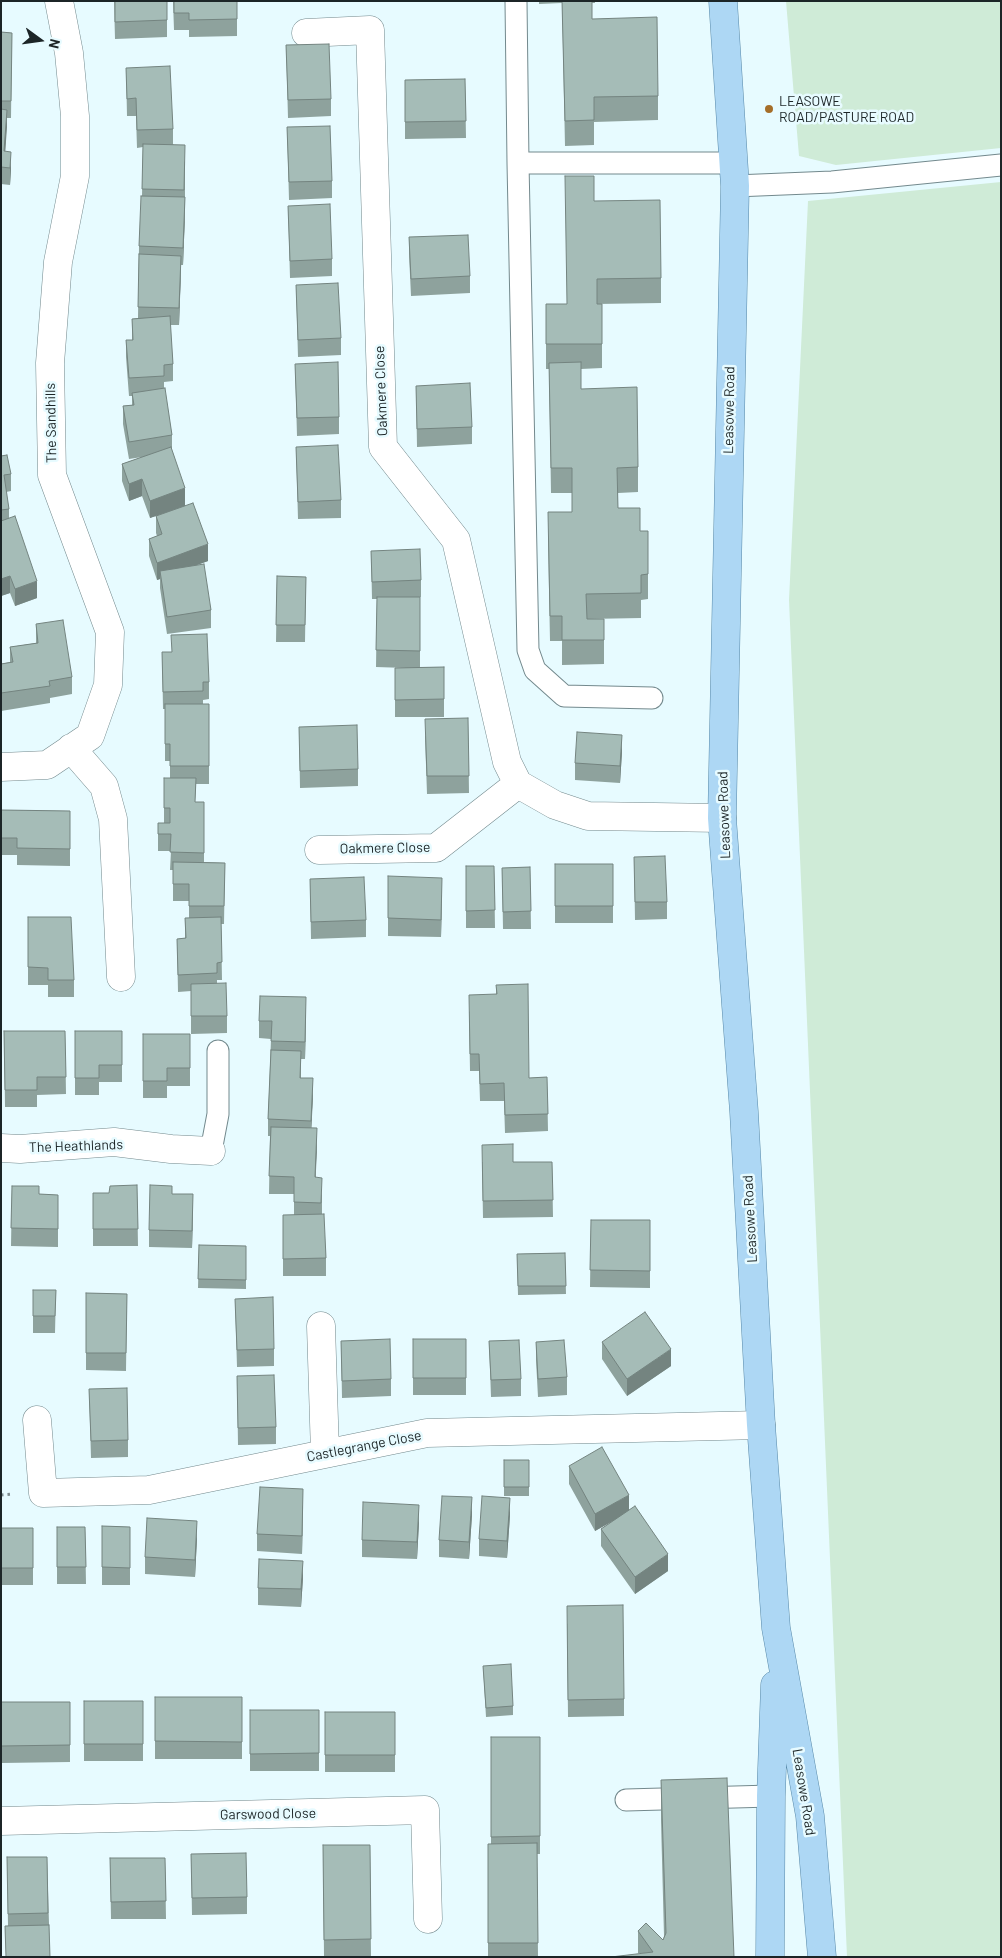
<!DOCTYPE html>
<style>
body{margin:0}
#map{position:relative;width:1002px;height:1958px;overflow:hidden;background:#e7fbff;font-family:Barlow,sans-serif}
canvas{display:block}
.frame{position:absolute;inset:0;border:2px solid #1c2527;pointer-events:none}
.north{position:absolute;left:15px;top:15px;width:50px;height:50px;-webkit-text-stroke:4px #e7fbff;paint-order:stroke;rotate:104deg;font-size:14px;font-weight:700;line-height:20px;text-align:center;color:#1c2527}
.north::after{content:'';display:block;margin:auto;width:18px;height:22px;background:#1c2527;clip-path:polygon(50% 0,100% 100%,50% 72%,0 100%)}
</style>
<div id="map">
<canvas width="1002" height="1958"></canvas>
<div class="frame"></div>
<div class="north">N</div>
</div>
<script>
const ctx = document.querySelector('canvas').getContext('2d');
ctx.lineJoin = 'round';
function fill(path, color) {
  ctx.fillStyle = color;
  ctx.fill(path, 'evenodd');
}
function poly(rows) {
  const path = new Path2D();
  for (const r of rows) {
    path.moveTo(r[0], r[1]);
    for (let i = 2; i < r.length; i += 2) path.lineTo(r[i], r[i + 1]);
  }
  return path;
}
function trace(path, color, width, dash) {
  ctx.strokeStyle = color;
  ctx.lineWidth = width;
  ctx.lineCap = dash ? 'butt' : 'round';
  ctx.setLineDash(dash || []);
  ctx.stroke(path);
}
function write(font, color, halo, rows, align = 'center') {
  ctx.font = font + ' Barlow,sans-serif';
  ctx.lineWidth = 5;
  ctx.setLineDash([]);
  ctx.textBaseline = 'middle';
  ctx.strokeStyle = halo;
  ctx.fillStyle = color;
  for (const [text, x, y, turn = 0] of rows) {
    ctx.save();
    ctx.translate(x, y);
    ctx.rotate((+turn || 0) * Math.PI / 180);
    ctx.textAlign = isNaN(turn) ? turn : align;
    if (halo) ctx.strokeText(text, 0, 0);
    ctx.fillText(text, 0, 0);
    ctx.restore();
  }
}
fill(poly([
 [786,1,1001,1,1001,148,836,165,799,156],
 [1001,182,1001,1957,847,1957,789,600,808,201]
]), '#cfebd7');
const lane = poly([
 [516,1,518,163],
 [735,186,832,182,1001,165],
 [652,698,564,696,535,670,528,650,518,163,733,163],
 [211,1151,218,1114,218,1051],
 [626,1800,771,1796]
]);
const street = poly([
 [306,33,370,30,383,447,456,540,507,762,518,784,555,805,588,816,722,818],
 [71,748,104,786,113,819,121,977],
 [1,767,47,765,90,736,108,685,110,632,52,475,50,363,58,262,75,176,75,116,69,53,59,1],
 [319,850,436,848,518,784],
 [1,1148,20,1149,114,1142,171,1149,211,1151],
 [321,1326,325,1453],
 [37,1420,43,1493,149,1490,427,1433,761,1425],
 [1,1821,425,1810,428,1919]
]);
const primary = poly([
 [723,1,735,186,722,818,744,1112,761,1425,776,1628,810,1816,822,1957],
 [770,1957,771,1796,775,1685]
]);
trace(lane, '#73898d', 23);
trace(street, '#73898d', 29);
trace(primary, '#5788a8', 29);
trace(poly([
 [1,1495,13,1494]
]), '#7f8d90', 3, [2.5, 4]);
trace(lane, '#fff', 21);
trace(street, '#fff', 28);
trace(primary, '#add7f4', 28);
fill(poly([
 [114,1,167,1,167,37,115,39],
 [173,1,237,1,237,36,189,37,189,30,174,30],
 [539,1,595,1,595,3,592,3,592,19,658,96,658,120,594,122,594,145,565,146,562,3,539,4],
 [1,32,12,33,11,118,7,118,5,152,11,169,10,185,1,184],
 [286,45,331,99,331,116,288,118],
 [126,68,173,129,173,144,185,162,185,214,183,265,181,265,179,325,170,325,173,364,173,381,164,382,164,388,172,435,172,452,185,505,208,561,197,565,211,610,211,628,167,634,160,588,160,579,157,580,149,556,149,539,157,536,156,533,156,516,164,513,150,518,142,496,129,501,122,481,122,464,142,457,129,459,123,424,123,406,132,405,132,396,129,396,126,357,126,340,132,340,132,319,138,318,139,246,142,196,143,147,137,148,136,116,127,116],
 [465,79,466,138,405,139,405,80],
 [287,127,332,181,332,198,289,200],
 [594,201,661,278,661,303,597,304,602,304,602,368,581,369,581,389,638,467,638,492,618,493,618,508,640,531,648,531,648,599,641,600,641,618,587,619,604,619,604,664,562,665,562,641,550,641,548,537,572,512,572,493,551,493,549,369,546,369,546,304,567,304],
 [288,206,332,259,332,276,290,278],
 [409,237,470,276,470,293,411,296,409,254],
 [296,285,341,338,341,355,298,357],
 [295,364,339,417,339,434,297,436],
 [416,386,472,427,472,444,417,447],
 [296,447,341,500,341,518,298,519],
 [1,456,11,474,11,491,6,492,9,509,9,518,37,598,15,606,10,593,1,596],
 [371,551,421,580,421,597,414,597,420,597,420,667,444,667,444,717,395,717,395,668,406,668,376,667,377,599,372,599],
 [277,576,306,577,305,642,276,642],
 [36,624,72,677,72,694,50,698,50,703,1,711,1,664,10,662,10,647,36,643],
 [162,652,209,682,209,699,203,700,203,704,209,704,209,784,196,784,195,802,204,802,204,862,225,863,224,924,221,924,222,980,217,980,217,984,227,1016,227,1033,191,1034,191,991,178,992,177,939,185,938,185,918,189,918,189,901,173,901,173,870,170,870,171,851,158,851,158,823,164,823,164,778,170,778,170,761,165,761,165,709,163,709],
 [468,718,469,793,427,794,425,736],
 [299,727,358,769,358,786,300,788],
 [622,752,620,783,575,780,575,763],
 [1,810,70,811,70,866,17,865,17,855,1,855],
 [634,857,667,902,667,919,635,920],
 [555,864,613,864,613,923,555,923],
 [466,866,494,866,495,928,466,928],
 [530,867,531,929,503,929,502,868],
 [310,879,366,920,366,937,311,939],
 [442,895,441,937,388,936,388,918],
 [28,917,74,980,74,997,48,997,48,985,28,985],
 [496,985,529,1078,547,1077,548,1131,505,1133,504,1101,480,1101,479,1071,470,1071,469,1012,496,994],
 [306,1015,305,1059,301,1059,301,1078,313,1095,311,1128,317,1146,315,1177,322,1195,322,1215,326,1258,326,1276,283,1276,283,1232,294,1215,294,1194,269,1194,270,1136,268,1136,268,1119,271,1039,259,1038,259,1021],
 [4,1031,65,1031,66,1094,37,1095,37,1107,5,1107],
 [75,1031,122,1031,122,1082,99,1082,99,1095,75,1095],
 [143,1034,190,1034,190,1086,167,1086,167,1098,143,1098],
 [482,1162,552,1162,553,1217,483,1218],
 [137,1185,138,1246,93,1246,93,1193,109,1193],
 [12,1186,39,1194,58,1195,58,1247,11,1246],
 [172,1194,193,1212,192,1248,149,1247,149,1230],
 [591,1220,650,1220,650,1288,590,1287],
 [199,1245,246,1246,246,1289,198,1288],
 [565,1253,566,1294,518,1295,517,1254],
 [33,1290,56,1290,55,1333,33,1333],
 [86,1293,127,1294,126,1371,86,1370],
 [235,1299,274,1349,274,1366,237,1367],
 [413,1339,466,1339,466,1395,413,1395],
 [341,1341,391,1379,391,1396,342,1398],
 [489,1341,521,1379,521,1396,491,1397],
 [536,1342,567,1377,567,1395,538,1397,536,1360],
 [602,1342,671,1366,627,1396,602,1359],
 [237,1376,276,1427,276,1444,238,1445],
 [89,1389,128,1440,128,1457,91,1458],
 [504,1460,529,1460,529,1496,504,1496],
 [569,1466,629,1510,668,1571,635,1594,601,1546,601,1529,614,1520,595,1531,569,1484],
 [303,1506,302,1554,257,1551,257,1534],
 [472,1515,469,1559,439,1557,439,1540],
 [510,1515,507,1558,479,1556,479,1539],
 [419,1522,417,1559,362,1557,362,1540],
 [102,1526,130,1527,130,1585,102,1585],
 [57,1527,85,1527,86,1584,57,1584],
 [1,1528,33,1528,33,1585,1,1585],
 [197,1538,195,1577,145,1574,145,1557],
 [303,1578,301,1607,258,1605,258,1588],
 [567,1623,624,1699,624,1716,568,1717],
 [483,1666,513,1706,513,1715,486,1717],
 [155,1697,242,1697,242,1759,155,1759],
 [84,1701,143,1701,143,1761,84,1761],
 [1,1702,70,1702,70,1762,1,1763],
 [250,1710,319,1710,319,1771,250,1771],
 [325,1712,395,1712,395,1772,325,1772],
 [491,1737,540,1737,540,1854,537,1854,538,1957,488,1957,488,1844,491,1844],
 [661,1780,734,1957,638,1953,638,1931,663,1940,664,1936,661,1821],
 [323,1845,370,1845,371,1957,324,1957],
 [191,1854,247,1897,247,1914,192,1915],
 [7,1857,47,1857,50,1957,6,1957,5,1926,8,1926],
 [110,1858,165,1858,166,1919,111,1919]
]), '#8ea29d');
fill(poly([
 [7,110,7,127,4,169,4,151],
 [11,152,11,169,10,185,10,168],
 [185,197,185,214,183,265,183,248],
 [181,256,181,273,179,325,179,308],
 [142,479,142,496,129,501,129,484],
 [185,488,185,506,150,518,150,501],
 [208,544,208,561,161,578,160,571,160,579,157,580,157,563],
 [10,576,10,593,1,596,1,579],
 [37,581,37,598,15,606,15,589],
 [622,735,622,752,620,783,620,766],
 [442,878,442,895,441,937,441,920],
 [306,997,306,1015,305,1059,305,1042],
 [313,1078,313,1095,311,1138,311,1121],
 [317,1128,317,1146,315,1195,315,1177],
 [193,1194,193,1212,192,1248,192,1231],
 [671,1349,671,1366,627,1396,627,1379],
 [303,1489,303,1506,302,1554,302,1536],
 [629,1495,629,1512,595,1531,595,1514],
 [472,1497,472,1515,469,1559,469,1542],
 [510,1498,510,1515,507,1558,507,1541],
 [419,1505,419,1522,417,1559,417,1542],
 [197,1521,197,1538,195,1577,195,1560],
 [668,1554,668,1571,635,1594,635,1577],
 [303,1561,303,1578,301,1607,301,1589]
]), '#748480');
const building = poly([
 [115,1,167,1,167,20,115,22,115,1],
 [174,1,237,1,237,19,189,20,189,13,174,13,174,1],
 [562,1,592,1,592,19,657,17,658,96,594,97,594,120,565,121,562,1],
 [1,32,12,33,11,101,1,101,1,32],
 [329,44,331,99,288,100,286,45,329,44],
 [170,66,173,129,137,130,136,98,127,99,126,68,170,66],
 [465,79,466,121,405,122,405,80,465,79],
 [1,109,7,110,4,151,11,152,10,168,1,167,1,109],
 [330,126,332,181,289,182,287,127,330,126],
 [143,144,185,145,184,190,142,189,143,144],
 [565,176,594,176,594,201,660,200,661,278,597,279,597,304,602,304,602,344,546,344,546,304,567,304,565,176],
 [141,196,185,197,183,248,139,246,141,196],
 [330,204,332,259,290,261,288,206,330,204],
 [468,235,470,276,411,279,409,237,468,235],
 [139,254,181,256,179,308,138,307,139,254],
 [338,283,341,338,298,340,296,285,338,283],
 [170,316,173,364,164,365,164,376,129,378,126,340,133,340,132,319,170,316],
 [338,362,339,417,297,418,295,364,338,362],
 [581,362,581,389,637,387,638,467,617,468,618,508,640,508,640,531,648,531,648,574,641,575,641,593,586,594,587,619,604,619,604,640,562,640,562,616,550,616,548,512,572,512,572,468,551,468,549,363,581,362],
 [470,383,472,427,417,429,416,386,470,383],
 [165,388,172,435,129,442,123,406,134,405,132,393,165,388],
 [338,445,341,500,298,502,296,447,338,445],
 [171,447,185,488,150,501,142,479,129,484,122,464,171,447],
 [7,455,11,474,4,475,9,509,1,510,1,456,7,455],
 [193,503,208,544,157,563,149,539,162,534,156,516,193,503],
 [15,516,37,581,15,589,10,576,1,579,1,521,15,516],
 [420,549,421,580,372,582,371,551,420,549],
 [204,564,211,610,167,617,160,571,204,564],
 [277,576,306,577,305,625,276,625,277,576],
 [377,597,420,597,420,651,376,650,377,597],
 [63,620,72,677,49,681,50,686,1,693,1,664,13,662,10,647,38,643,36,624,63,620],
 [207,634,209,682,203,682,203,691,163,692,162,652,172,652,171,635,207,634],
 [444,667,444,699,395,700,395,668,444,667],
 [165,704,209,704,209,766,170,766,170,744,165,744,165,704],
 [468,718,469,776,427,776,425,719,468,718],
 [357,725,358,769,300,771,299,727,357,725],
 [577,732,622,735,620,766,575,763,577,732],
 [164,778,196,778,195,802,204,802,204,853,170,852,171,834,158,834,158,823,170,823,170,808,164,808,164,778],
 [1,810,70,811,70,849,17,848,17,838,1,838,1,810],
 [665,856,667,902,635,902,634,857,665,856],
 [173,862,225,863,224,906,189,906,189,884,173,884,173,862],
 [555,864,613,864,613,906,555,906,555,864],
 [466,866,494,866,495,910,466,911,466,866],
 [530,867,531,911,503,912,502,868,530,867],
 [388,876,442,878,441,920,388,918,388,876],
 [364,877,366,920,311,922,310,879,364,877],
 [28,917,71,917,74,980,48,980,48,968,28,967,28,917],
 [221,917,222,962,217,963,217,973,178,975,177,939,186,938,185,918,221,917],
 [226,983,227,1016,191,1016,191,984,226,983],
 [528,984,529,1078,547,1077,548,1114,505,1115,504,1083,480,1084,479,1054,470,1054,469,995,497,994,496,985,528,984],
 [260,996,306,997,305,1042,271,1041,272,1021,259,1021,260,996],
 [4,1031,65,1031,66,1077,37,1077,37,1090,5,1090,4,1031],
 [75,1031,122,1031,122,1065,99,1065,99,1078,75,1078,75,1031],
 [143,1034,190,1034,190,1068,167,1068,167,1081,143,1081,143,1034],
 [271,1050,301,1051,300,1078,313,1078,311,1121,268,1119,271,1050],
 [271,1127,317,1128,315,1177,322,1178,321,1203,294,1202,294,1177,269,1176,271,1127],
 [513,1144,513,1162,552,1162,553,1200,483,1201,482,1145,513,1144],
 [137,1185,138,1229,93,1229,93,1193,109,1193,110,1186,137,1185],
 [150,1185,172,1186,172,1194,193,1194,192,1231,149,1230,150,1185],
 [12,1186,39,1186,39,1194,58,1195,58,1229,11,1228,12,1186],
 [324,1214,326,1258,283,1259,283,1215,324,1214],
 [591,1220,650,1220,650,1271,590,1270,591,1220],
 [199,1245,246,1246,246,1280,198,1279,199,1245],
 [565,1253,566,1286,518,1286,517,1254,565,1253],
 [33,1290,56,1290,55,1316,33,1316,33,1290],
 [86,1293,127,1294,126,1353,86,1353,86,1293],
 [273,1297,274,1349,237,1350,235,1299,273,1297],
 [645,1312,671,1349,627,1379,602,1342,645,1312],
 [390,1339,391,1379,342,1381,341,1341,390,1339],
 [413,1339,466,1339,466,1378,413,1378,413,1339],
 [519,1340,521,1379,491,1380,489,1341,519,1340],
 [564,1340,567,1377,538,1379,536,1342,564,1340],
 [274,1375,276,1427,238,1428,237,1376,274,1375],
 [127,1388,128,1440,91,1441,89,1389,127,1388],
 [602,1447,629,1495,595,1514,569,1466,602,1447],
 [504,1460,529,1460,529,1487,504,1487,504,1460],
 [260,1487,303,1489,302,1536,257,1534,260,1487],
 [442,1496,472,1497,469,1542,439,1540,442,1496],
 [482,1496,510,1498,507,1541,479,1539,482,1496],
 [363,1502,419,1505,417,1542,362,1540,363,1502],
 [635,1506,668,1554,635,1577,601,1529,635,1506],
 [147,1518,197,1521,195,1560,145,1557,147,1518],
 [102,1526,130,1527,130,1568,102,1567,102,1526],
 [57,1527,85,1527,86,1567,57,1567,57,1527],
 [1,1528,33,1528,33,1568,1,1568,1,1528],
 [259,1559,303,1561,301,1589,258,1588,259,1559],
 [623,1605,624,1699,568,1700,567,1606,623,1605],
 [511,1664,513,1706,486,1708,483,1666,511,1664],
 [155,1697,242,1697,242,1742,155,1741,155,1697],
 [84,1701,143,1701,143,1744,84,1744,84,1701],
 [1,1702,70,1702,70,1745,1,1746,1,1702],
 [250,1710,319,1710,319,1753,250,1754,250,1710],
 [325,1712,395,1712,395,1755,325,1755,325,1712],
 [491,1737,540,1737,540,1836,491,1837,491,1737],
 [727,1778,734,1957,611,1957,653,1952,638,1931,646,1923,663,1940,666,1933,661,1780,727,1778],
 [537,1843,538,1943,488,1943,488,1844,537,1843],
 [323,1845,370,1845,371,1939,324,1940,323,1845],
 [246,1853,247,1897,192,1898,191,1854,246,1853],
 [7,1857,47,1857,48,1913,8,1914,7,1857],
 [110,1858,165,1858,166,1901,111,1902,110,1858],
 [49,1925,50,1957,6,1957,5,1926,49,1925]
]);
fill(building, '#a5bcb7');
trace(building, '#748480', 1);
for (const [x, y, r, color] of [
 [769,109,5,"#a56e29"]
]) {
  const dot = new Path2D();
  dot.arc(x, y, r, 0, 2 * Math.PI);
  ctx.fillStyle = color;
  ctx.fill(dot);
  trace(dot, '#e7fbff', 2);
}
write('14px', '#1c2527', '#e7fbff', [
 ["LEASOWE",779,101],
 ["ROAD/PASTURE ROAD",779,117]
], 'left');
write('14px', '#1c2527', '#e7fbff', [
 ["Oakmere Close",381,391,-92],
 ["Leasowe Road",729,410,-89],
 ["The Sandhills",51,423,-91],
 ["Leasowe Road",724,815,-92],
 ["Oakmere Close",385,848,-1],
 ["The Heathlands",76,1146,-2],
 ["Leasowe Road",750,1219,-93],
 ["Castlegrange Close",364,1446,-11],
 ["Leasowe Road",804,1792,81],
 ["Garswood Close",268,1814,-1]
]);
</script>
